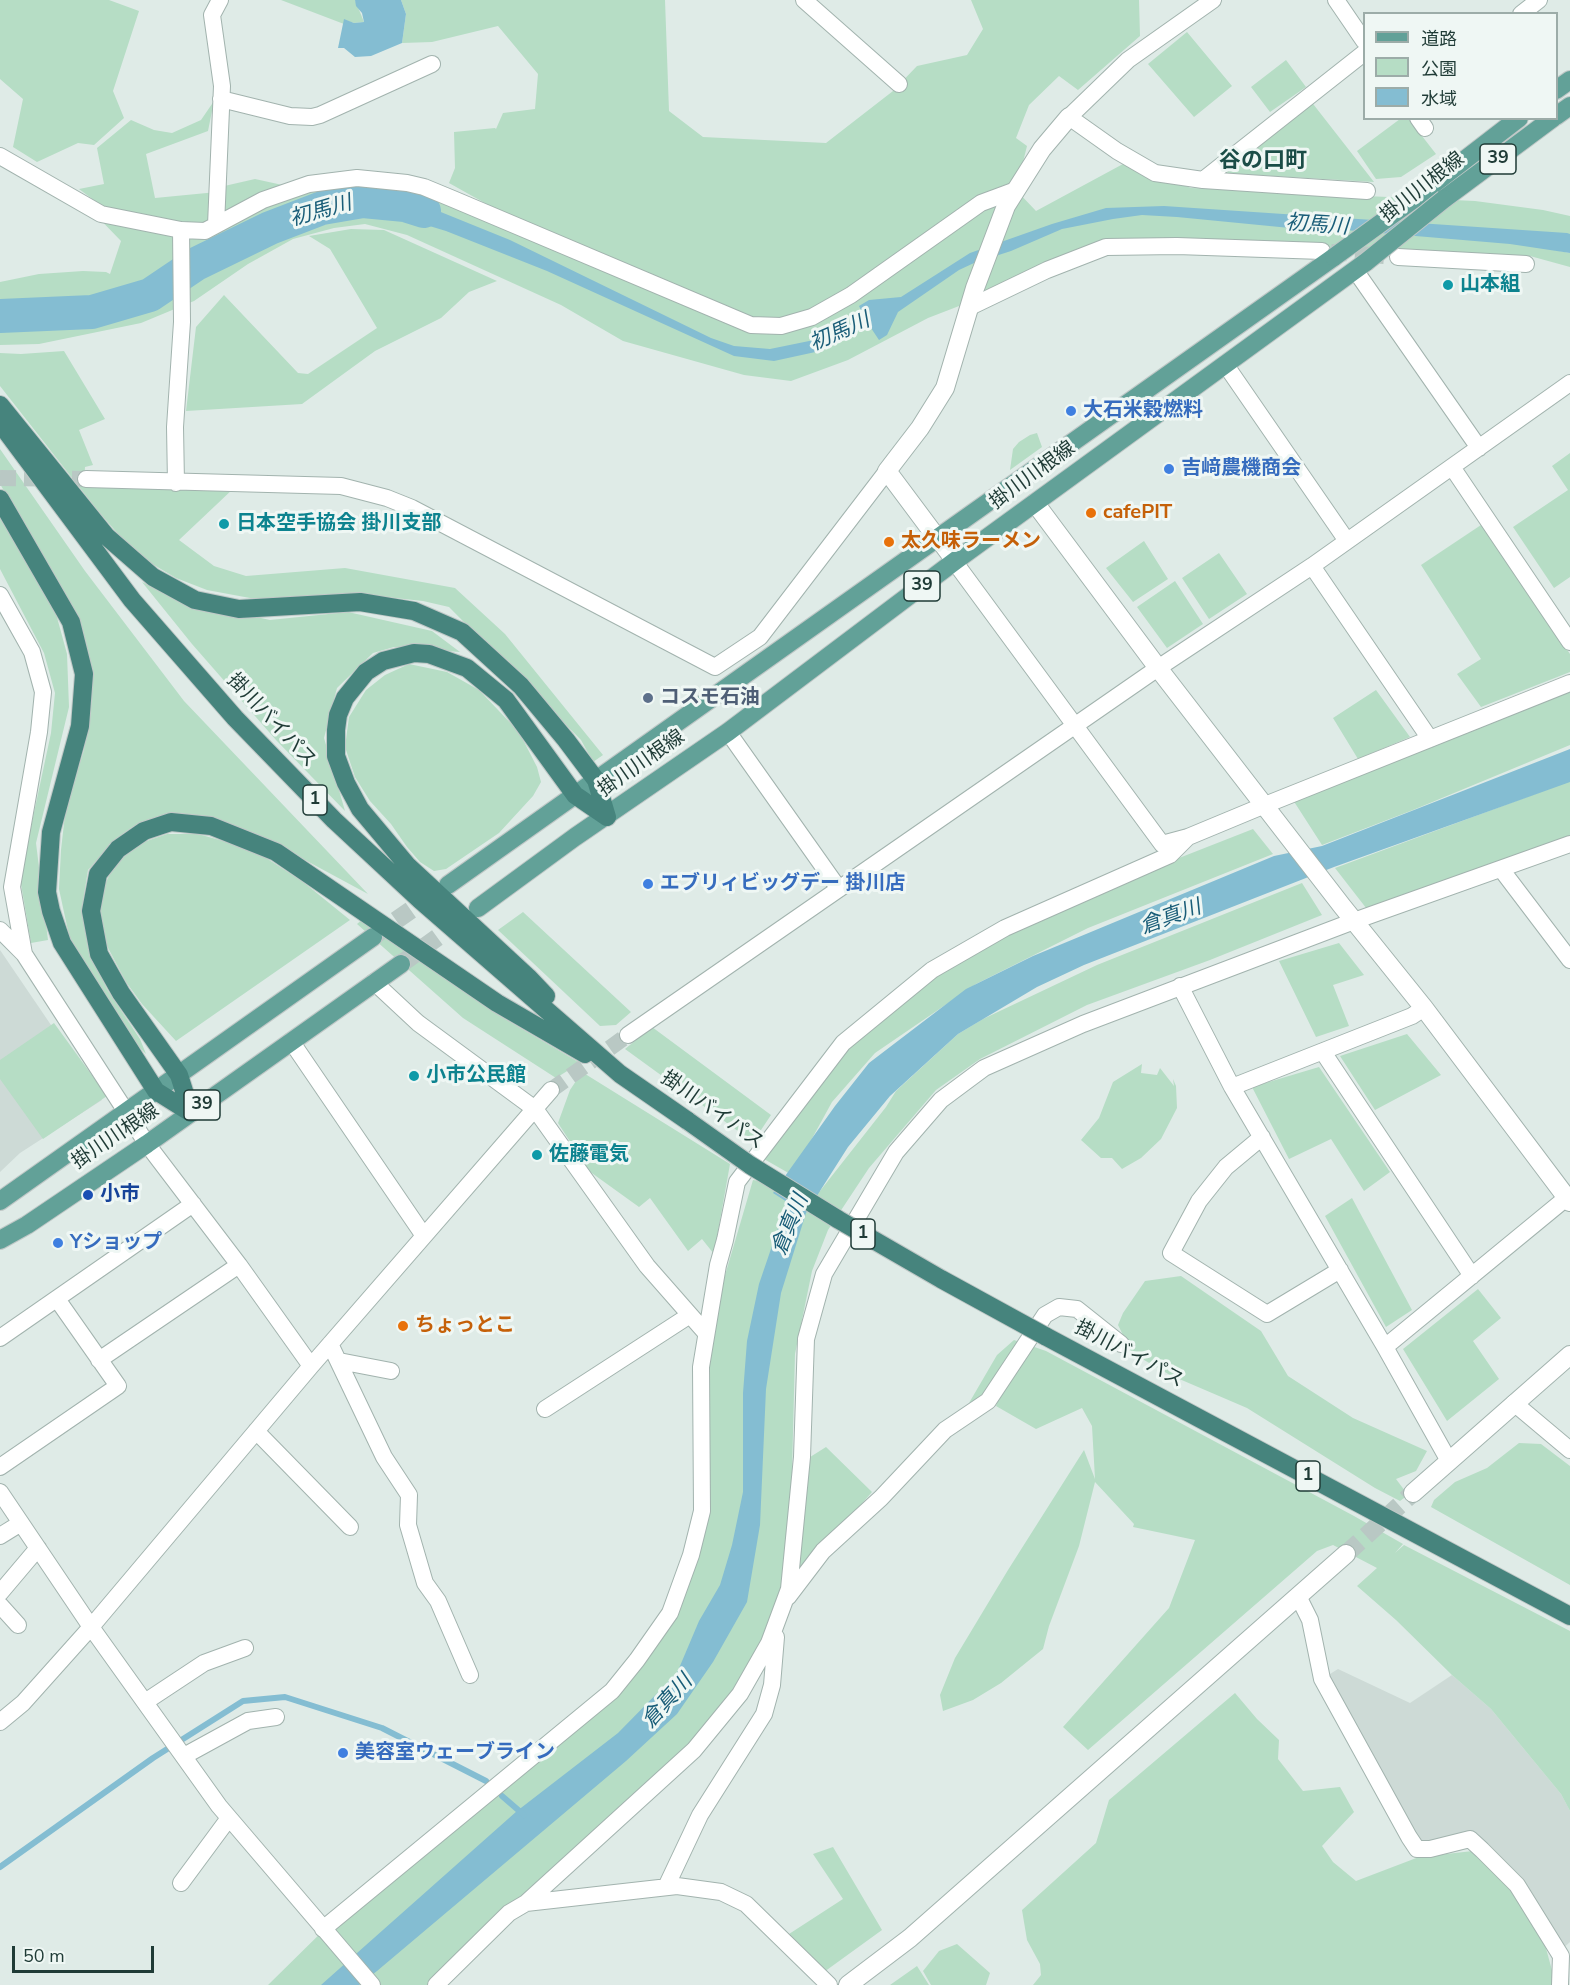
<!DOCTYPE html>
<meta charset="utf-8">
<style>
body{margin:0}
#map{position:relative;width:1570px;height:1985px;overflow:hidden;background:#dfebe7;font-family:"Nunito Sans","Noto Sans JP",sans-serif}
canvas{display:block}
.legend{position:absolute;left:1363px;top:12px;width:195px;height:108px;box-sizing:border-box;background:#eff7f4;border:2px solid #9caca8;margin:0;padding:8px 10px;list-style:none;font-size:18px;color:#1f3b36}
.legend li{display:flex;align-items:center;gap:12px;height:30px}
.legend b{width:30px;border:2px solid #9caca8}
.scale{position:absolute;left:12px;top:1946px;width:142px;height:27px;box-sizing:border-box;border:3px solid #1f3b36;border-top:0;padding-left:8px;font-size:18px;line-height:21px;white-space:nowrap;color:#1f3b36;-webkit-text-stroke:4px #eff7f4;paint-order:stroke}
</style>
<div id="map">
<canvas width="1570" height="1985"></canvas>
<ul class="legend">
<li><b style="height:8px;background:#62a198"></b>道路</li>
<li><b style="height:16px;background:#b6ddc5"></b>公園</li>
<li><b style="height:16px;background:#84bdd2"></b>水域</li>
</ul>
<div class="scale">50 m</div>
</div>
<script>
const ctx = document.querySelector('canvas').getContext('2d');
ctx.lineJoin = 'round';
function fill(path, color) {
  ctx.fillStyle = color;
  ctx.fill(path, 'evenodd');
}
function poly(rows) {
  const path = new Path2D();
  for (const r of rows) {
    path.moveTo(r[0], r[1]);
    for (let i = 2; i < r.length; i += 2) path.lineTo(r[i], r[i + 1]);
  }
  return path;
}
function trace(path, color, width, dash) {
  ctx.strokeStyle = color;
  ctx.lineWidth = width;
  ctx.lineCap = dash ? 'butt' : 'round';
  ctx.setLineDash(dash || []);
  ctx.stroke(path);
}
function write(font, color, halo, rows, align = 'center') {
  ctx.font = font + ' "Nunito Sans","Noto Sans JP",sans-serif';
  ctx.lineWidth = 6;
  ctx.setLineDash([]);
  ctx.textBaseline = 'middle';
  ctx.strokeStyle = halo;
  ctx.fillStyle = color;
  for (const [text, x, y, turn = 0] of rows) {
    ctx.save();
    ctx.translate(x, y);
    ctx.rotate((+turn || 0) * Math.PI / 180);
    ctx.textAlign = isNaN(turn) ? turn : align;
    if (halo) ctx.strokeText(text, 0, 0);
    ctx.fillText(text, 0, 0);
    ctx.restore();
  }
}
fill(poly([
 [0,950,102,1100,20,1153,0,1172],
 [1338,1669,1410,1703,1452,1675,1491,1709,1561,1794,1570,1811,1570,1942,1559,1952,1474,1837,1417,1849,1322,1679]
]), '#cddad6');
fill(poly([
 [0,0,109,0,139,11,113,91,124,118,94,145,78,143,37,162,13,147,23,99,0,79],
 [281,0,355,0,364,22,354,23,344,20,344,24],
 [401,0,665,0,669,111,703,137,826,143,893,91,917,66,967,55,983,29,971,0,1139,0,1140,36,1078,90,1059,76,1029,105,1016,138,1027,146,1016,190,1036,211,1123,164,1191,188,1475,201,1543,210,1570,216,1570,247,1544,248,1570,253,1570,267,1530,256,1321,248,1112,247,928,318,848,360,791,381,744,375,623,341,561,305,407,235,365,224,334,228,293,239,248,264,194,301,141,323,39,344,0,345,0,282,39,274,83,271,106,272,110,274,121,241,88,207,103,207,79,189,104,184,97,148,131,120,154,130,172,133,201,120,214,101,208,131,146,154,155,198,217,192,220,187,255,179,287,186,375,186,412,191,499,211,449,183,455,168,454,132,495,128,496,129,503,113,535,109,538,74,498,26,432,42,402,43,406,14],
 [1187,32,1232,86,1194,117,1148,64],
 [1286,60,1306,87,1270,112,1251,87],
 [1310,100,1374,182,1222,173],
 [1408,118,1436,154,1401,177,1376,179,1357,151,1400,119],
 [351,229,384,230,497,281,469,292,441,318,375,351,302,404,186,411,196,327,224,295,298,373,308,374,377,328,330,249,309,236],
 [64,351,105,419,79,430,93,465,85,467,84,483,234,488,179,540,214,566,246,576,345,568,455,588,505,634,603,755,593,762,581,740,449,607,423,601,357,594,293,599,250,598,207,590,176,578,149,562,126,543,98,511,0,386,0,353,21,354],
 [1037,433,1042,447,1010,470,1013,449,1019,442,1030,435],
 [0,449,85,571,184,701,368,894,305,860,189,817,172,816,147,820,131,828,116,839,88,870,82,908,88,948,107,989,140,1039,146,1054,135,1043,70,940,59,889,61,850,66,806,84,750,90,660,48,565,0,484],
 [1570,453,1570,577,1554,588,1513,527,1568,490,1552,466],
 [0,518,55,610,67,654,69,707,36,843,48,940,31,943,20,878,51,733,55,693,44,653,0,569],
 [1481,525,1570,654,1570,672,1481,707,1457,674,1481,659,1421,565],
 [1144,541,1168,579,1133,602,1106,568],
 [1219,553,1247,594,1209,619,1182,578],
 [1175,581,1203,624,1167,648,1137,607],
 [142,582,175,599,270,620,348,612,432,631,460,652,394,647,373,653,337,688,324,738,345,811,276,740,192,644],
 [409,664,447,672,479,690,519,732,537,767,541,782,533,796,499,833,446,869,434,871,420,862,407,847,391,824,370,801,355,777,345,747,349,717,366,690,385,675],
 [1570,689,1570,745,1413,810,1322,845,1293,800],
 [1376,690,1410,737,1358,759,1333,718],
 [1570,781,1570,844,1370,913,1335,868],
 [1253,829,1273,854,1088,928,976,984,875,1053,832,1102,792,1175,764,1159,841,1056,936,972,1009,933,1123,880],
 [167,834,198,834,252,849,302,881,350,920,176,1041,142,1004,126,982,107,946,100,915,102,890,113,868,135,845],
 [1302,883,1322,915,1210,960,1087,1005,980,1059,936,1090,869,1168,828,1230,812,1271,795,1354,789,1589,749,1677,672,1770,427,1985,268,1985,336,1918,612,1691,663,1634,693,1547,711,1323,753,1180,820,1191,886,1107,896,1091,958,1034,983,1019,1097,965],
 [523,912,631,1012,616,1025,600,1026,498,930],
 [365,917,500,1016,580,1063,556,1078,463,1018,357,924],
 [1339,943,1364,975,1333,985,1349,1026,1316,1037,1279,961],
 [54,1023,107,1096,43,1139,0,1079,0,1060],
 [652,1027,771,1115,753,1142,625,1049],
 [1407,1034,1441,1075,1375,1110,1340,1056],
 [1142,1064,1141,1073,1157,1075,1160,1068,1174,1086,1173,1079,1176,1086,1177,1108,1161,1139,1141,1158,1122,1169,1112,1158,1101,1158,1081,1140,1099,1118,1113,1082],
 [1319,1067,1390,1172,1364,1191,1331,1139,1289,1159,1252,1087],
 [582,1072,730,1164,714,1254,702,1239,688,1251,650,1198,639,1207,589,1171,558,1123,570,1090],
 [1352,1198,1412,1310,1386,1327,1325,1216],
 [1181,1276,1261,1331,1288,1376,1353,1418,1427,1451,1416,1471,1396,1479,1408,1495,1400,1501,1375,1488,1247,1408,1170,1375,1132,1353,1118,1325,1123,1313,1145,1281],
 [1478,1289,1501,1318,1473,1341,1499,1379,1447,1421,1403,1349],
 [1014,1340,1046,1351,1354,1516,1403,1544,1395,1553,1404,1545,1570,1631,1570,1811,1561,1794,1491,1709,1452,1675,1396,1620,1357,1586,1377,1568,1333,1545,1317,1551,1088,1750,1063,1727,1169,1608,1195,1540,1133,1527,1134,1524,1095,1482,1079,1546,1049,1626,1043,1649,1001,1683,973,1700,943,1711,940,1695,955,1658,1008,1570,1084,1450,1095,1479,1092,1426,1082,1408,1036,1429,996,1406,999,1398,994,1392,969,1403,997,1355],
 [1519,1443,1541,1444,1570,1466,1570,1585,1431,1507,1434,1500,1455,1482,1487,1468],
 [826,1447,872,1492,797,1578,807,1459],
 [1235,1693,1257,1719,1279,1740,1278,1759,1303,1791,1340,1787,1354,1812,1322,1846,1333,1862,1356,1881,1419,1857,1482,1850,1538,1919,1556,1985,1033,1985,1041,1975,1040,1964,1027,1940,1022,1910,1096,1843,1109,1800],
 [833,1847,882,1930,824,1972,789,1934,843,1899,813,1854],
 [957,1944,990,1973,986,1985,931,1985,923,1971,939,1951],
 [917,1966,929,1985,890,1985]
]), '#b6ddc5');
fill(poly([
 [355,0,401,0,406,14,402,43,371,56,355,57,344,48,338,48,344,19,354,23,364,22,362,13,356,6],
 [376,193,421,204,510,240,711,338,734,346,770,349,819,339,832,333,864,316,859,306,869,300,901,297,970,253,1052,224,1106,208,1164,206,1567,233,1570,234,1570,253,1510,244,1333,229,1290,228,1177,217,1142,215,1113,219,1062,229,1011,251,974,263,959,270,898,312,887,335,879,340,869,325,820,351,774,361,734,356,547,271,446,231,380,211],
 [1570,749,1570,782,1334,867,1084,965,1037,987,958,1034,890,1096,848,1147,806,1213,781,1293,766,1389,760,1525,747,1602,713,1662,677,1714,626,1761,377,1971,359,1985,321,1985,517,1811,618,1733,677,1673,699,1621,720,1585,732,1545,743,1492,743,1393,747,1341,759,1284,787,1202,773,1193,835,1106,869,1063,966,989,1033,956,1274,856,1322,846]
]), '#84bdd2');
trace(poly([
 [502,1796,524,1815],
 [0,1867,153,1758,243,1701,285,1697,382,1728,486,1781]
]), '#84bdd2', 6);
trace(poly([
 [0,316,92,312,150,295,196,264,270,228,322,208,363,201,405,205,424,211]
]), '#84bdd2', 34);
trace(poly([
 [1331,252,1384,256],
 [0,478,86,479],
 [551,1090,628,1035]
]), '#b9c8c4', 16, [16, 8]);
trace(poly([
 [1346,1554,1413,1493]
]), '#b9c8c4', 18, [18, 9]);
trace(poly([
 [374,936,435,893],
 [401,964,464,918]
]), '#b9c8c4', 18, [18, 9]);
const minor = poly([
 [804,0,899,84],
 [1213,0,1128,60,1069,117,1117,151,1155,173,1203,180,1367,191],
 [1336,0,1364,41],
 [1521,14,1539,0],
 [221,99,290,116,312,117,320,115,432,64],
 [1418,118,1425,128],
 [0,156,101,214,181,230,182,322,175,427,176,483],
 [1203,180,1364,53],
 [216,225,222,86,212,15,220,0],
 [181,230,205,231,263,200,309,184,357,178,407,183,424,187,453,199,751,325,781,326,812,317,851,295,981,203,1016,190],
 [1398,257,1526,264],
 [1355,270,1479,448],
 [970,307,1047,270,1106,247,1177,246,1322,251],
 [1225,364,1347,541],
 [1452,467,1570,642],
 [86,479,341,486,387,498,412,508,715,667,760,637,887,471],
 [937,538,1162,844,1188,837,1265,805,1570,683],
 [1312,566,1430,739],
 [0,595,32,652,43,692,39,732,12,887,24,954],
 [728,732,839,889],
 [1501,869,1570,960],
 [0,930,24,954,147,1144,239,1265,311,1366],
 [374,982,418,1023,535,1109,647,1266,705,1332],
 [1180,986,1232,1087,1385,1347,1449,1461],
 [628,1035,1158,668,1312,566,1570,383],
 [291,1041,424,1236],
 [1323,1052,1472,1276],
 [1232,1087,1412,1016,1424,1008],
 [1262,1137,1226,1167,1199,1201,1171,1253,1267,1314,1340,1270],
 [0,1338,193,1204],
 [330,1344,384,1457,409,1495,408,1525,425,1583,438,1601,470,1675],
 [1385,1347,1570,1195],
 [99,1360,239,1265],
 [339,1361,391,1371],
 [1514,1403,1570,1450],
 [545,1409,690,1315],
 [256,1431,350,1527],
 [0,1467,118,1386,57,1299],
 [0,1492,91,1627,219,1806,372,1985],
 [0,1536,21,1523],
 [0,1593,38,1548],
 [1298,1596,1310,1620,1322,1679,1409,1837,1417,1849,1430,1849,1470,1839,1482,1850,1517,1885,1561,1956,1560,1985],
 [788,1597,823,1551,881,1498,945,1430,988,1401,1045,1315,1059,1307,1077,1309,1121,1344],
 [0,1605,18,1625],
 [145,1702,204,1663,245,1648],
 [0,1722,23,1703,91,1627,311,1366,551,1090],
 [184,1756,248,1721,276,1717],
 [181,1883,229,1818],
 [666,1887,700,1815,764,1714,772,1685,776,1637],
 [526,1903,694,1750,740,1694,769,1643,789,1589,802,1457,806,1339,824,1274,896,1152,941,1100,984,1068,1083,1024,1354,921,1570,844],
 [323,1929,612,1691,637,1660,670,1613,691,1555,702,1511,701,1367,718,1265,725,1240,737,1182,843,1043,932,970,1005,928,1170,855,1188,837],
 [436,1985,509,1913,526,1903,677,1886,721,1892,746,1904,829,1985]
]);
const tertiary = poly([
 [1035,503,1158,668,1342,906,1424,1008,1570,1202],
 [937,538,887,471,920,428,945,388,975,288,1006,206,1042,149,1069,117],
 [1413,1493,1570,1355],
 [848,1985,910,1938,1346,1554]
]);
const primary = poly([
 [1556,90,1570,80],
 [1556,116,1570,106],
 [1414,199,1519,118],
 [1444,199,1553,118],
 [448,885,1334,257],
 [478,908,575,837,728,732,955,561,1366,262],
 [0,1201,373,937],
 [0,1240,27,1225,147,1144,401,964]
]);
const trunk = poly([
 [0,405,106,536,153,577,195,600,239,609,360,602,414,611,462,632,521,686,566,740,596,780,607,817],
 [0,423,132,600,235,718,334,820,420,900,620,1074,688,1121],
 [0,499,71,622,84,674,80,726,51,832,47,892,51,911,62,943,156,1091,191,1113],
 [546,996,528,977,407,865,360,809,346,783,336,756,336,730,338,715,345,698,366,672,383,661,414,653,429,654,467,668,506,700,575,795,607,817],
 [191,1113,179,1075,121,993,99,954,91,911,98,874,118,849,144,831,171,822,211,826,276,852,497,1003,585,1054],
 [1045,1336,1570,1616]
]);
trace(minor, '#a2b3ae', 18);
trace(tertiary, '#a2b3ae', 20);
trace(primary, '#c0c8c7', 20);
trace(trunk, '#c0c8c7', 20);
trace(minor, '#fff', 16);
trace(tertiary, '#fff', 18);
trace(primary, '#62a198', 18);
trace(trunk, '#46847d', 18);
const primaryBridge = poly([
 [1334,257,1414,199],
 [1366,262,1444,199]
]);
const trunkBridge = poly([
 [688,1121,750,1165,839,1220,941,1279,1045,1336]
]);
trace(primaryBridge, '#c0c8c7', 20, []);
trace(trunkBridge, '#c0c8c7', 20, []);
trace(primaryBridge, '#62a198', 18);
trace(trunkBridge, '#46847d', 18);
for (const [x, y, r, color] of [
 [1448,285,6,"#0f9aa8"],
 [1071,411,6,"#3f7fe0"],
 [1169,469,6,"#3f7fe0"],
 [1091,513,6,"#e8710a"],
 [224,524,6,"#0f9aa8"],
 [889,542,6,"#e8710a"],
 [648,698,6,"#5c6f8a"],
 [648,884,6,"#3f7fe0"],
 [414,1076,6,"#0f9aa8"],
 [537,1155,6,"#0f9aa8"],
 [88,1195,6,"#1a4fb4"],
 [58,1243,6,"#3f7fe0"],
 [403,1326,6,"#e8710a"],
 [343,1753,6,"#3f7fe0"]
]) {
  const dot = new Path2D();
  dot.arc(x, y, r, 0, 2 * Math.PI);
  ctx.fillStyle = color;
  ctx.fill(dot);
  trace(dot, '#eff7f4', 2);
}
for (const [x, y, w] of [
 [1498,159,36],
 [922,586,36],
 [315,800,24],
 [202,1105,36],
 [863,1234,24],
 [1308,1476,24]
]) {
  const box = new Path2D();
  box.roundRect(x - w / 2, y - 15, w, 30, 4.5);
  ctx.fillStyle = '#eff7f4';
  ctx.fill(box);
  trace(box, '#1f3b36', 1.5);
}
write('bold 18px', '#1f3b36', null, [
 ["39",1498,159],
 ["39",922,586],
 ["1",315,800],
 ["39",202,1105],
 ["1",863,1234],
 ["1",1308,1476]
]);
write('20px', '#1f3b36', '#eff7f4', [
 ["掛川川根線",1423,188,-38],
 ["掛川川根線",1033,476,-36],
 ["掛川バイパス",271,721,47],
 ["掛川川根線",642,764,-35],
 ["掛川バイパス",712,1111,35],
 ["掛川川根線",116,1137,-34],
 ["掛川バイパス",1129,1355,28]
]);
write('bold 20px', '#0d838f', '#eff7f4', [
 ["山本組",1460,285],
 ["日本空手協会 掛川支部",236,524],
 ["小市公民館",426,1076],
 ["佐藤電気",549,1155]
], 'left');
write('bold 20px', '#366cbe', '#eff7f4', [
 ["大石米穀燃料",1083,411],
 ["吉﨑農機商会",1181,469],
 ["エブリィビッグデー 掛川店",660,884],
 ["Yショップ",70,1243],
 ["美容室ウェーブライン",355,1753]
], 'left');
write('bold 20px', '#c56008', '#eff7f4', [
 ["cafePIT",1103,513],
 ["太久味ラーメン",901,542],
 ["ちょっとこ",415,1326]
], 'left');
write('bold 20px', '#4e5e75', '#eff7f4', [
 ["コスモ石油",660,698]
], 'left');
write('bold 20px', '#164399', '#eff7f4', [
 ["小市",100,1195]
], 'left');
write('italic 21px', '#195d78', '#eff7f4', [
 ["初馬川",321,212,-16],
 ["初馬川",1317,226,4],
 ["初馬川",840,333,-24],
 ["倉真川",1171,918,-20],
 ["倉真川",791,1225,-68],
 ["倉真川",668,1702,-48]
]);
write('bold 22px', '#1b4d47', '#eff7f4', [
 ["谷の口町",1263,162]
]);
</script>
